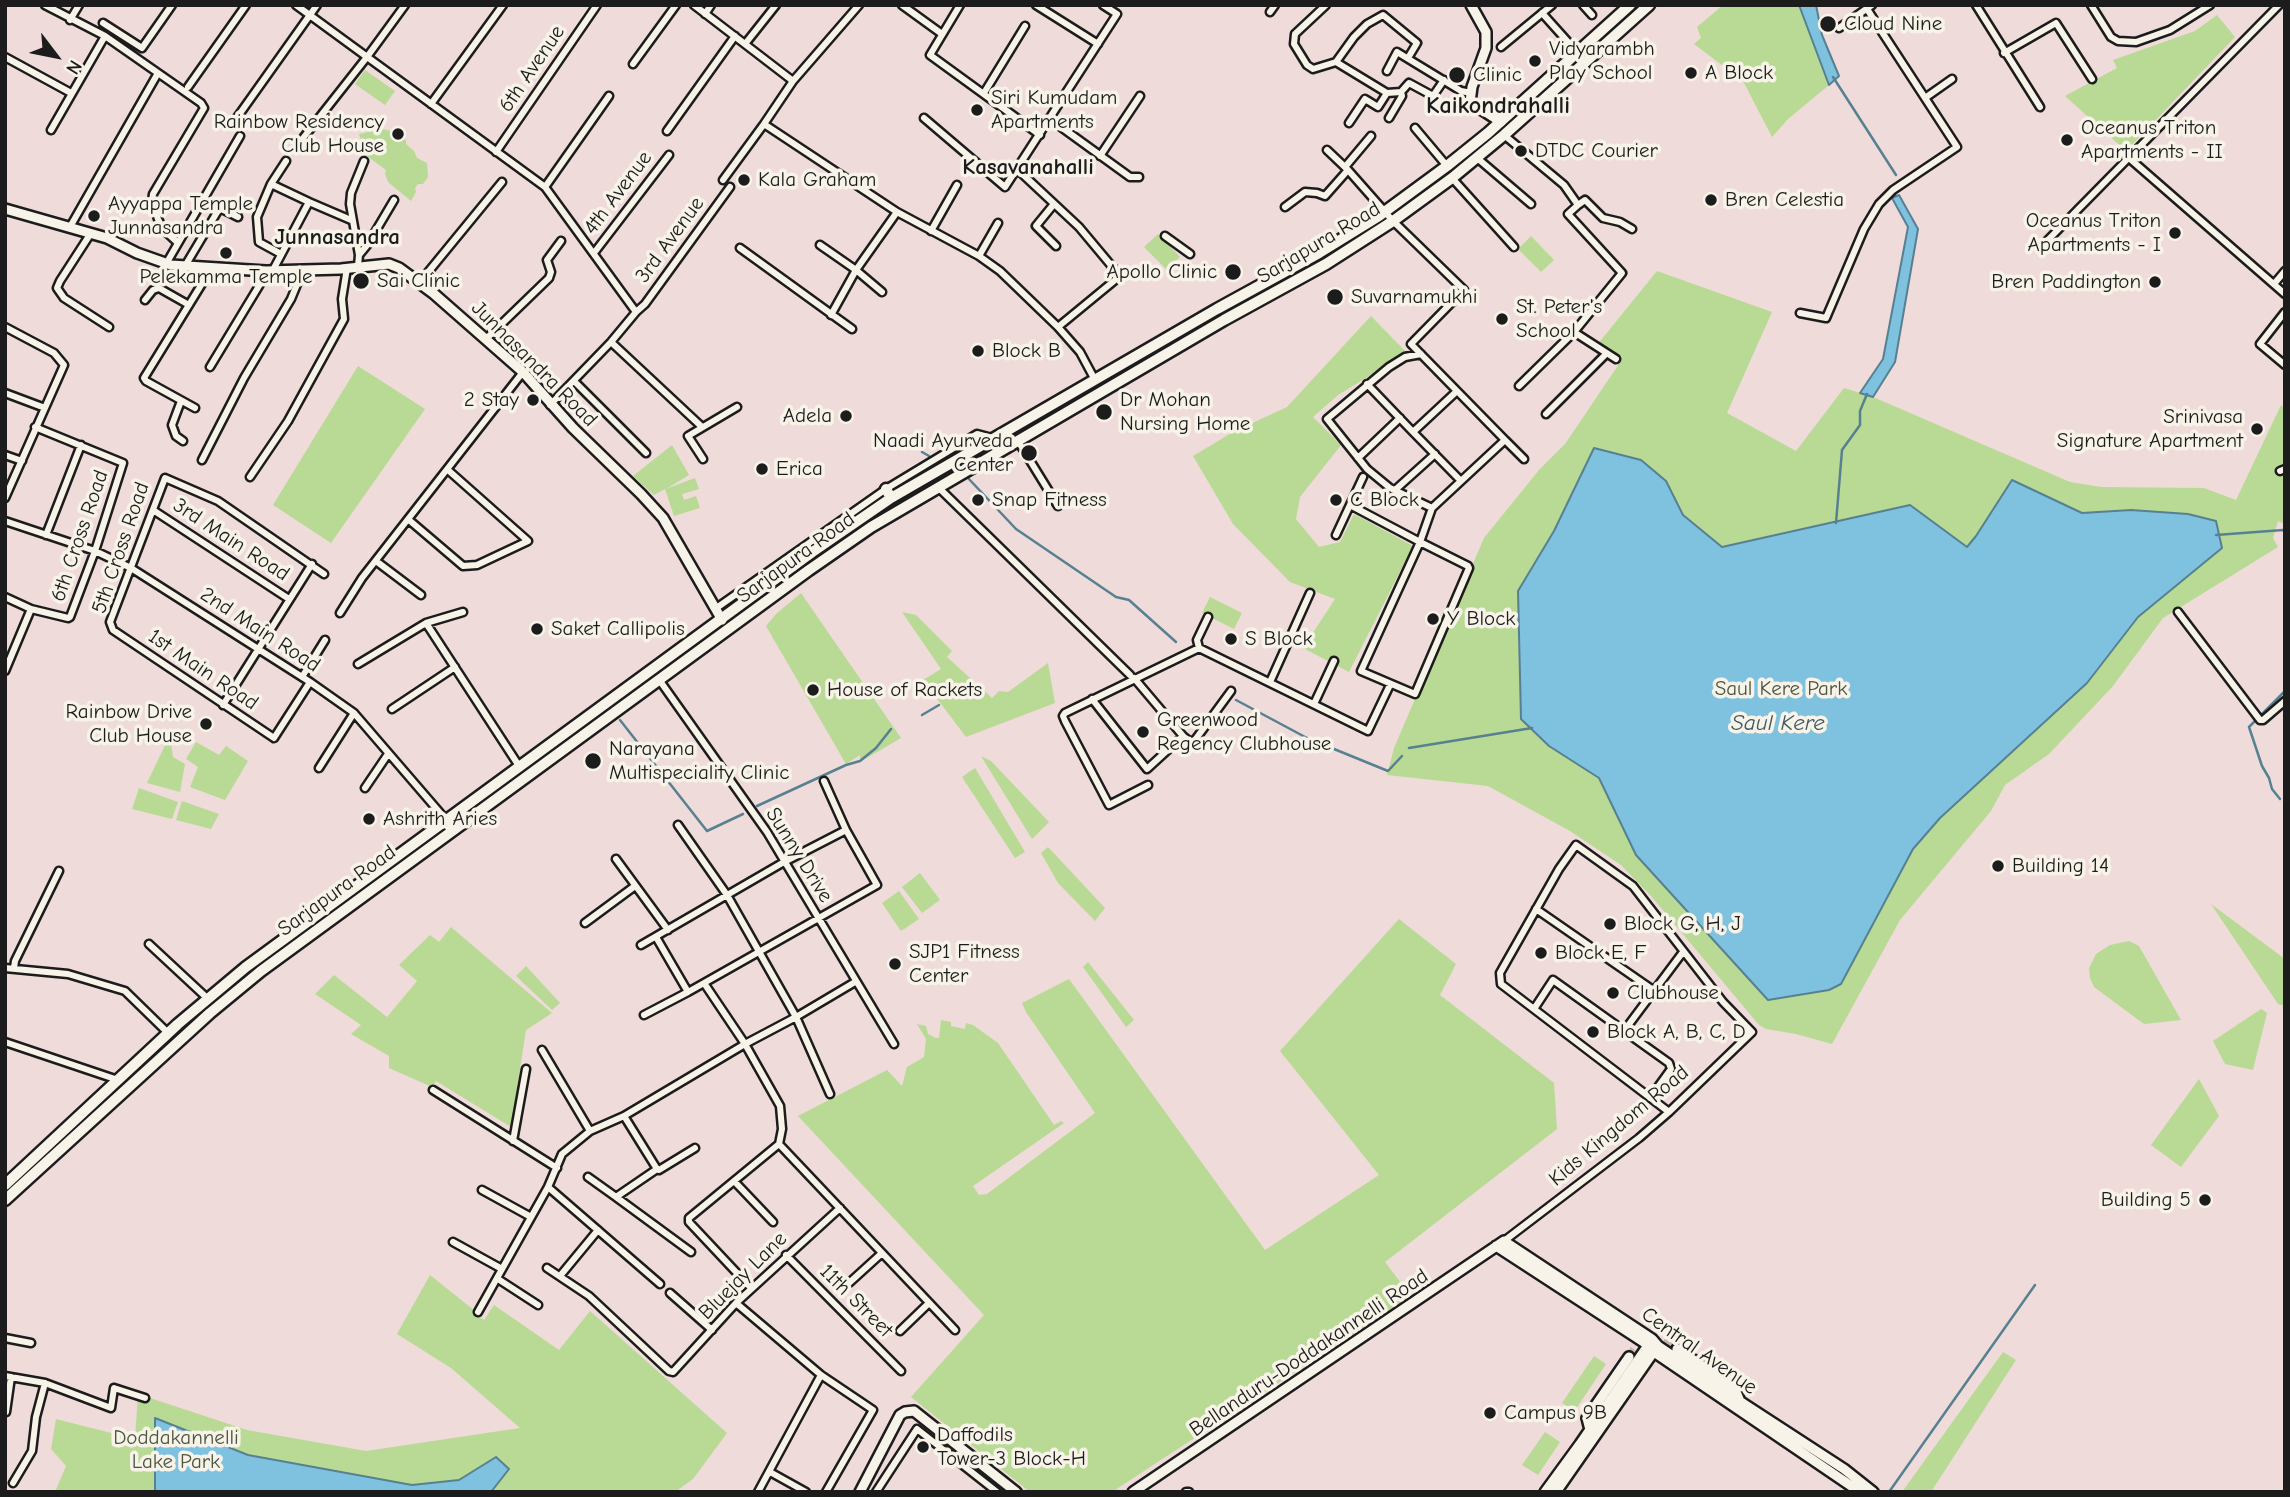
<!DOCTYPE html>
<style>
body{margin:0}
#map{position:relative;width:2290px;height:1497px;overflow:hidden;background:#efdbd9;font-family:"Comic Neue",sans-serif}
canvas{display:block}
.frame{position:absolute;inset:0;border:7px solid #1c1c1c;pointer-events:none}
.north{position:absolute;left:21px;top:21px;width:70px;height:70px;-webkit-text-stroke:5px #f7f3e8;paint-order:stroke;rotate:122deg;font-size:19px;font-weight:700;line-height:28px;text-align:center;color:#1c1c1c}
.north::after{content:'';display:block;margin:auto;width:24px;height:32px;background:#1c1c1c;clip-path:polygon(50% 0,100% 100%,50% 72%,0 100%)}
</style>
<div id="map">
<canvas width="2290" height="1497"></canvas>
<div class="frame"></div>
<div class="north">N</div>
</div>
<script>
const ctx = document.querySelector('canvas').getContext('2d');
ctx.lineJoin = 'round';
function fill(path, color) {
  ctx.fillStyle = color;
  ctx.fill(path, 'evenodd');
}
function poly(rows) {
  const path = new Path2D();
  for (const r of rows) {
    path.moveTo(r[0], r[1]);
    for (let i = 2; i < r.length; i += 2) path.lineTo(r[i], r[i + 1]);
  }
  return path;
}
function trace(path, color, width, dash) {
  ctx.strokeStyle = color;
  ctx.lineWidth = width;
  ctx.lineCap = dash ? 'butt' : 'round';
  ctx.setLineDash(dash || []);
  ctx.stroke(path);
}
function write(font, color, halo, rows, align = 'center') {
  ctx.font = font + ' "Comic Neue",sans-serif';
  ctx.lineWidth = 7;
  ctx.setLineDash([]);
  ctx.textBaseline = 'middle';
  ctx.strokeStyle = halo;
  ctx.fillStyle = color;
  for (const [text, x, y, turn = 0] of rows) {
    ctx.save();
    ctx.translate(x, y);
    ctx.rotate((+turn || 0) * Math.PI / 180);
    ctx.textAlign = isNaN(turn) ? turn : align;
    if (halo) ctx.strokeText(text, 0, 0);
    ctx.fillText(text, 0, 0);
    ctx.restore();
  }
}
fill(poly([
 [1723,5,1799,5,1829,85,1788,119,1772,137,1743,81,1694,44,1701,38,1697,27],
 [2217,15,2235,37,2126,151,2065,96,2117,68,2113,60,2195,31],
 [365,70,395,91,385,105,355,84],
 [383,129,395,132,406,140,406,144,414,151,417,158,427,163,428,177,423,184,418,184,415,188,416,192,411,201,388,182,385,174,386,170,367,156,368,150,354,144,361,140,359,134],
 [1158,234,1180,257,1167,270,1144,247],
 [1531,236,1554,260,1541,272,1518,249],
 [1657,271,1772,312,1727,413,1796,451,1844,388,1873,397,2070,482,2101,487,2204,488,2236,500,2281,405,2285,409,2285,524,2278,521,2273,538,2278,547,2163,618,2113,686,2049,754,2005,785,1991,811,1900,920,1832,1044,1796,1034,1766,1029,1759,1025,1651,896,1621,865,1570,831,1488,786,1387,775,1394,748,1484,538,1539,470,1565,444,1617,367,1622,356,1597,345],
 [1371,316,1407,353,1338,395,1313,417,1341,445,1300,497,1296,519,1319,547,1340,542,1354,514,1413,546,1349,672,1303,648,1335,599,1290,582,1233,524,1193,456,1233,432,1287,407],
 [358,366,425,409,331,543,273,505],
 [672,445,689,475,666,489,695,478,699,489,682,494,684,500,696,496,700,508,674,516,665,489,654,495,633,476],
 [801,593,901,738,860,762,860,755,846,764,766,626,776,614],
 [1210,597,1242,613,1234,629,1202,613],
 [902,612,916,615,952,651,947,657,992,698,999,691,1008,692,1048,663,1055,703,966,737,923,680,941,669],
 [167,741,171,742,173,757,185,764,180,792,147,783],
 [196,742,219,755,226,746,248,761,225,800,190,787,198,767,186,759],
 [981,756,991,761,1049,822,1032,839],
 [975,768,1025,852,1015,858,962,777],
 [139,788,178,802,172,819,132,809],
 [182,801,219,814,211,829,176,820],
 [1048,847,1105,908,1095,921,1058,883,1041,853],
 [920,873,940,900,922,913,902,887],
 [899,891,919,919,901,931,882,903],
 [2211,904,2285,959,2285,1006,2278,1004],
 [1399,919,1456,964,1440,995,1554,1083,1557,1129,1385,1262,1411,1296,1112,1492,1030,1492,911,1397,984,1315,798,1116,887,1070,902,1086,907,1067,924,1057,926,1039,917,1024,926,1026,928,1034,936,1038,939,1038,941,1020,951,1022,951,1026,965,1029,966,1023,973,1025,998,1043,1054,1125,1061,1121,1064,1123,973,1186,979,1195,987,1194,1095,1113,1026,1012,1022,1003,1069,979,1265,1250,1379,1175,1280,1051],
 [451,927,552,1013,526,1030,511,1127,436,1081,432,1087,389,1068,389,1056,351,1034,361,1025,315,994,334,975,387,1017,417,981,399,965,430,935,439,942],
 [2129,941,2139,946,2181,1020,2144,1024,2094,987,2090,978,2089,968,2096,954,2110,945],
 [1088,962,1134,1020,1126,1027,1083,967],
 [526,966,560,1003,552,1010,516,976],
 [2261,1009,2267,1013,2253,1070,2225,1064,2213,1041],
 [2199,1079,2219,1116,2181,1167,2151,1145],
 [430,1275,475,1311,474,1313,484,1320,494,1305,559,1350,590,1311,727,1433,693,1479,675,1492,55,1492,66,1466,51,1449,56,1419,135,1439,138,1394,247,1430,366,1451,520,1428,451,1368,397,1334],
 [2003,1352,2016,1360,1931,1492,1902,1492],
 [1594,1356,1606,1364,1574,1412,1562,1403],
 [1545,1432,1560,1442,1538,1475,1522,1465]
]), '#b8da94');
const water = poly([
 [1799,5,1816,5,1822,35,1839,76,1829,85,1799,5],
 [1899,195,1918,229,1895,362,1873,397,1860,393,1883,359,1908,227,1892,198,1899,195],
 [1594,448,1641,460,1666,481,1683,515,1722,547,1910,505,1967,547,1976,536,2012,480,2082,513,2131,510,2188,514,2216,521,2222,548,2138,617,2087,683,1940,818,1913,849,1841,984,1829,990,1768,1000,1636,855,1599,778,1549,746,1521,719,1518,591,1554,531,1594,448],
 [155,1418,248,1455,412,1485,459,1480,496,1457,509,1469,491,1492,155,1492,155,1418]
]);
fill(water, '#7fc2df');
trace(water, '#578091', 2);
trace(poly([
 [1833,77,1896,175],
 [922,452,929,456],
 [968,478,1016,529,1116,597,1129,600,1176,642],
 [1836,523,1842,450,1860,425,1860,411,1867,394],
 [2216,535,2283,530,2285,532],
 [1236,700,1307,738,1388,771,1402,756],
 [922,715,939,705],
 [620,720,707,831,743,814],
 [1409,748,1532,728],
 [2280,799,2272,789,2269,778,2262,766,2249,727,2285,691],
 [757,806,846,765,860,761,876,748,891,729],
 [1889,1492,2035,1285]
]), '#578091', 2.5);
trace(poly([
 [1629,1357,1639,1344,1648,1342,1661,1342,1677,1349]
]), '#c5b5b3', 9, [9, 4.5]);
const street = poly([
 [45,5,105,36,201,103,204,108,153,194,152,201,158,219,163,229,178,243],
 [296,5,545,187,636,312,611,342,550,405],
 [694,5,793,81],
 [859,5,793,81,764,124,897,212,979,256,1000,271,1058,327,1080,352,1095,380],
 [902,5,942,34],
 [960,5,930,55,1040,135],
 [1036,5,1098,44],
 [1326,5,1295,34,1294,44,1307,65,1313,69,1336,62,1387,93,1401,92,1409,83,1433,96,1444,80],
 [1583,5,1592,15],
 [1976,5,2040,107],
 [2091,5,2111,37,2118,41,2136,42,2170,30,2210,5],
 [1270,12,1275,5],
 [1542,13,1577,52],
 [705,14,711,5],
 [70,20,79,5],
 [103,23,142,48,172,5],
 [1839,28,1872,5],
 [745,44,776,5],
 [1501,47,1552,5],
 [2004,53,2056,23,2092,79],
 [5,57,71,93],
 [1336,62,1354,37,1367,24,1383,15,1417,43,1408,58],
 [633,64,676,5],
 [1387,71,1397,52,1461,91,1471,93],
 [188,87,246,5],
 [984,93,1025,26],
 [1925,98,1952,79],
 [431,104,503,5],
 [924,118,1005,187,1117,14,1103,5],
 [1389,118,1402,96,1401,92],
 [236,119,317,5],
 [1050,119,1130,177,1139,177],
 [1349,123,1365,99,1378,107,1387,93],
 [1415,128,1447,166],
 [51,130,105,36],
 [667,131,735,36],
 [1504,135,1564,185,1578,205,1568,214,1622,273,1574,332,1519,386],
 [300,142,367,57,405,5],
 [1327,150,1348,170,1393,221,1464,290,1411,344,1505,440,1432,508,1420,542,1361,671,1415,694,1469,568,1468,566,1420,542,1350,505],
 [496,152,597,5],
 [1100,156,1140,96],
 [1476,157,1531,204],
 [2129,158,2285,294],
 [1345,167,1371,136],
 [1017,169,1079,227,1120,276,1058,327],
 [1452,178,1514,247],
 [723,180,764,124],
 [271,184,309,202,273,270],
 [545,187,609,96],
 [309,202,351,220],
 [1054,204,1036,226,1056,246],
 [1578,205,1585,200,1603,218,1620,222,1632,229],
 [1285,207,1305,192,1317,193,1325,196,1348,170],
 [70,227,158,73],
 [931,231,957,185],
 [91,233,60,281,57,288,64,298,109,327],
 [1165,236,1190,254],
 [820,245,856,270,882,292],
 [2041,247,2279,5],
 [740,248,852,329],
 [594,253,669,155],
 [281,254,259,242,257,217,271,184,286,161],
 [359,255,368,244,394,200],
 [979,256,998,223],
 [166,264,240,136],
 [185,266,219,209,222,209,238,217],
 [358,266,359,255,350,204,351,193,364,161],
 [420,282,502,182],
 [2274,284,2285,271],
 [145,300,153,290,159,288,189,305],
 [636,312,645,304,730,187],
 [2285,312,2260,344,2285,365],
 [1800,313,1826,318,1864,229,1879,204,1893,190,1957,147,1867,9],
 [831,315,856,270,897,212],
 [5,327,54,353,64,365,5,498],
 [1574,332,1616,359],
 [486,339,549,278,551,272,547,260,561,241],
 [611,342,702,427],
 [1421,354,1405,357,1389,367,1327,419,1367,469,1390,488,1432,508],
 [210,367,268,271],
 [574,381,646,453],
 [1367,384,1413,432],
 [1457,391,1413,432,1461,481],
 [5,393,45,408],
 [181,401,172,425,176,436,183,441],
 [195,408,146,381,144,378,211,269],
 [1546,414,1606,354],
 [1505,440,1524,459],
 [1018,441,1058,506],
 [5,455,22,461],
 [1358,458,1400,418],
 [703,459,688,436,737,407],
 [202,460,244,378,291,299,303,270],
 [2280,471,2285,469],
 [250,477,288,421,344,319,342,299,347,268],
 [939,488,1130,675],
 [1395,490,1435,454],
 [153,510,289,599],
 [409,520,463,566,477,565,528,541,448,470],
 [5,521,95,551,131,568,310,682,354,713,441,814,450,831],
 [46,535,81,445],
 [1336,535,1363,477],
 [376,561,421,595],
 [5,597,31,609,68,618,70,617,95,551,123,463,35,427],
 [715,609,886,489,977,434,992,438],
 [2178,612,2260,720,2263,720,2285,701],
 [340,613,362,578,523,372],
 [426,623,519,766],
 [1199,648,1197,640,1208,617],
 [358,664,426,623,463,612],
 [5,671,31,609],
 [302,677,325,640],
 [660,681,767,832,894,1044],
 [310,682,274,738,113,630,110,622,165,478,218,501,324,574],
 [1270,682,1310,593],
 [1092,699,1147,769,1183,736,1134,678],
 [1314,704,1334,661],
 [223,705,312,564],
 [392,709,455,667],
 [1183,736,1192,743,1195,740,1231,691],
 [319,768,354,713],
 [1148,785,1109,805,1065,721,1063,716,1065,713,1199,648,1368,731,1390,685],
 [365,788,388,754],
 [678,825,727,895,796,1017,830,1094],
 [616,859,668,930],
 [1536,909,1653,990],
 [585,923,635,886],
 [656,937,688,992,704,983,745,1044,780,1106,782,1129,779,1144,689,1218,689,1222,751,1288],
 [149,944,207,998],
 [641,945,784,862,846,830],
 [5,968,68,974,125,991,168,1033],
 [14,968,15,961,59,871],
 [704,983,877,885,846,830,824,781],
 [1534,1009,1553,980,1669,1063,1671,1069,1650,1098],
 [644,1015,688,992],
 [1624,1031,1683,952],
 [5,1042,118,1080],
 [542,1050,590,1131],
 [433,1090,557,1168],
 [624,1116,657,1169,659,1170,695,1148],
 [513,1141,526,1069],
 [779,1144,955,1330],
 [657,1169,616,1197,691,1252],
 [588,1177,616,1197],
 [734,1181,773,1222],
 [548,1187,660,1284],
 [482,1190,531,1217],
 [1504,1241,1639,1138,1669,1112,1752,1032,1723,1002,1633,886,1576,845,1559,869,1500,973,1501,984,1669,1112],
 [453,1242,502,1269],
 [786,1255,901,1371],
 [547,1268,589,1296,669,1371,673,1372,736,1303,840,1208],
 [560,1276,598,1230],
 [498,1279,538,1305],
 [849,1283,882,1253],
 [670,1293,712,1330],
 [736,1303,821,1375,873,1410,826,1492],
 [478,1312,548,1187,562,1154,590,1131,624,1116,745,1044,796,1017,855,982],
 [900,1331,929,1303],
 [5,1338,31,1343],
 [5,1376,45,1383,111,1408,114,1388,145,1398],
 [6,1412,11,1377],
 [770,1472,806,1492],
 [13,1483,32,1451,36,1417,45,1383],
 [758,1492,821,1375],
 [876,1492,917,1429,997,1492],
 [1186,1492,1189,1492]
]);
const secondary = poly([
 [1471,5,1486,32,1486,48,1472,87,1470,102,1501,122],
 [5,209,107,238,137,253,171,265,266,271,341,269,389,264,399,268,433,293,523,372,573,428,641,494,663,518,722,620],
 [1496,1246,1648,1345,1654,1352,1860,1492],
 [1677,1349,1734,1387,1739,1399],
 [1590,1430,1587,1418,1629,1357],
 [860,1492,900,1415,905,1412,914,1411,1016,1492],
 [1133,1492,1504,1241,1652,1339,1658,1346,1744,1404,1844,1469,1873,1492],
 [1545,1492,1580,1444,1651,1341],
 [1556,1492,1657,1347]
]);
const primary = poly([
 [886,489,891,498],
 [5,1185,178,1024,246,967,811,553,891,498,1217,309,1319,253,1379,216,1447,166,1488,133,1630,5],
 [5,1200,210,1013,261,971,809,570,871,527,1224,320,1326,264,1393,221,1452,178,1504,135,1649,5]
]);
trace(street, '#1c1c1c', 11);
trace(secondary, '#1c1c1c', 14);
trace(primary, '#1c1c1c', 15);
trace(street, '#f7f3e8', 6);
trace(secondary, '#f7f3e8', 9);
trace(primary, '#f7f3e8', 10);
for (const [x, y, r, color] of [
 [1828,24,9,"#1c1c1c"],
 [1535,61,7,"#1c1c1c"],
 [1691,73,7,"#1c1c1c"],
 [1457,75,9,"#1c1c1c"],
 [977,110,7,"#1c1c1c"],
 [398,134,7,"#1c1c1c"],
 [2067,140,7,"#1c1c1c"],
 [1521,151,7,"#1c1c1c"],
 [744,180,7,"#1c1c1c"],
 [1711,200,7,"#1c1c1c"],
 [94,216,7,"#1c1c1c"],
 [2175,233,7,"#1c1c1c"],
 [226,253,7,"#1c1c1c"],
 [1233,272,9,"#1c1c1c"],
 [361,281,9,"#1c1c1c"],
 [2155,282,7,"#1c1c1c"],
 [1335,297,9,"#1c1c1c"],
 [1502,319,7,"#1c1c1c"],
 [978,351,7,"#1c1c1c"],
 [533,400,7,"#1c1c1c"],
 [1104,412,9,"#1c1c1c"],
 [846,416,7,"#1c1c1c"],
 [2257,429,7,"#1c1c1c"],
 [1029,453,9,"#1c1c1c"],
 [762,469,7,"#1c1c1c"],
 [978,500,7,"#1c1c1c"],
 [1336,500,7,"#1c1c1c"],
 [1433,619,7,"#1c1c1c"],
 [537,629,7,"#1c1c1c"],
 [1231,639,7,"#1c1c1c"],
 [813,690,7,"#1c1c1c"],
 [206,724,7,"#1c1c1c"],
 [1143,732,7,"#1c1c1c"],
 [593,761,9,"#1c1c1c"],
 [369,819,7,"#1c1c1c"],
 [1998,866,7,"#1c1c1c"],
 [1610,924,7,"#1c1c1c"],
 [1541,953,7,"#1c1c1c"],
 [895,964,7,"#1c1c1c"],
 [1613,993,7,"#1c1c1c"],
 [1593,1032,7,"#1c1c1c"],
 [2205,1200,7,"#1c1c1c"],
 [1490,1413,7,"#1c1c1c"],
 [923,1447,7,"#1c1c1c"]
]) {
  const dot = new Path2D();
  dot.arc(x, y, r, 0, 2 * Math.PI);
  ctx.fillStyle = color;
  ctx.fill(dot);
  trace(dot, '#f7f3e8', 2.5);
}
write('21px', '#1c1c1c', '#f7f3e8', [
 ["Cloud Nine",1844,24],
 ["Vidyarambh",1549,49],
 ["Play School",1549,73],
 ["A Block",1705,73],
 ["Clinic",1473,75],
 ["Siri Kumudam",991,98],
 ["Apartments",991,122],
 ["Rainbow Residency",384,122,"right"],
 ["Club House",384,146,"right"],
 ["Oceanus Triton",2081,128],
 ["Apartments - II",2081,152],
 ["DTDC Courier",1535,151],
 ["Kala Graham",758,180],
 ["Bren Celestia",1725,200],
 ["Ayyappa Temple",108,204],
 ["Junnasandra",108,228],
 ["Oceanus Triton",2161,221,"right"],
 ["Apartments - I",2161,245,"right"],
 ["Apollo Clinic",1217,272,"right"],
 ["Pelekamma Temple",226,277,"center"],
 ["Sai Clinic",377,281],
 ["Bren Paddington",2141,282,"right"],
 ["Suvarnamukhi",1351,297],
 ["St. Peter's",1516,307],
 ["School",1516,331],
 ["Block B",992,351],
 ["2 Stay",519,400,"right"],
 ["Dr Mohan",1120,400],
 ["Nursing Home",1120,424],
 ["Adela",832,416,"right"],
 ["Srinivasa",2243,417,"right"],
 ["Signature Apartment",2243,441,"right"],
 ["Naadi Ayurveda",1013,441,"right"],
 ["Center",1013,465,"right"],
 ["Erica",776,469],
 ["Snap Fitness",992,500],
 ["C Block",1350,500],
 ["Y Block",1447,619],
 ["Saket Callipolis",551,629],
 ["S Block",1245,639],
 ["House of Rackets",827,690],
 ["Rainbow Drive",192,712,"right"],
 ["Club House",192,736,"right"],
 ["Greenwood",1157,720],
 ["Regency Clubhouse",1157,744],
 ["Narayana",609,749],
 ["Multispeciality Clinic",609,773],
 ["Ashrith Aries",383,819],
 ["Building 14",2012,866],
 ["Block G, H, J",1624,924],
 ["SJP1 Fitness",909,952],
 ["Center",909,976],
 ["Block E, F",1555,953],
 ["Clubhouse",1627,993],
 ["Block A, B, C, D",1607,1032],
 ["Building 5",2191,1200,"right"],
 ["Campus 9B",1504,1413],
 ["Daffodils",937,1435],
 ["Tower-3 Block-H",937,1459]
], 'left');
write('21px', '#1c1c1c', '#f7f3e8', [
 ["6th Avenue",532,69,-56],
 ["4th Avenue",618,193,-53],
 ["3rd Avenue",670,240,-54],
 ["Sarjapura Road",1319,243,-31],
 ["Junnasandra Road",534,364,45],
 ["6th Cross Road",80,536,-71],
 ["3rd Main Road",231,540,33],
 ["5th Cross Road",121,548,-71],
 ["Sarjapura Road",796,558,-36],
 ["2nd Main Road",260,630,33],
 ["1st Main Road",203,670,34],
 ["Sunny Drive",799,855,58],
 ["Sarjapura Road",337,891,-36],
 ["Kids Kingdom Road",1619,1126,-40],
 ["Bluejay Lane",743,1276,-45],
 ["11th Street",856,1301,45],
 ["Central Avenue",1699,1351,35],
 ["Bellanduru-Doddakannelli Road",1309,1353,-34]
]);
write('21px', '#4b5540', '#f7f3e8', [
 ["Saul Kere Park",1781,689],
 ["Doddakannelli",176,1438],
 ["Lake Park",176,1462]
]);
write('bold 23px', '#1c1c1c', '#f7f3e8', [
 ["Kasavanahalli",1028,167],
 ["Junnasandra",337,237]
]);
write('italic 23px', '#3f5660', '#f7f3e8', [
 ["Saul Kere",1778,723]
]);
write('bold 24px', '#1c1c1c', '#f7f3e8', [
 ["Kaikondrahalli",1498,106]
]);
</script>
